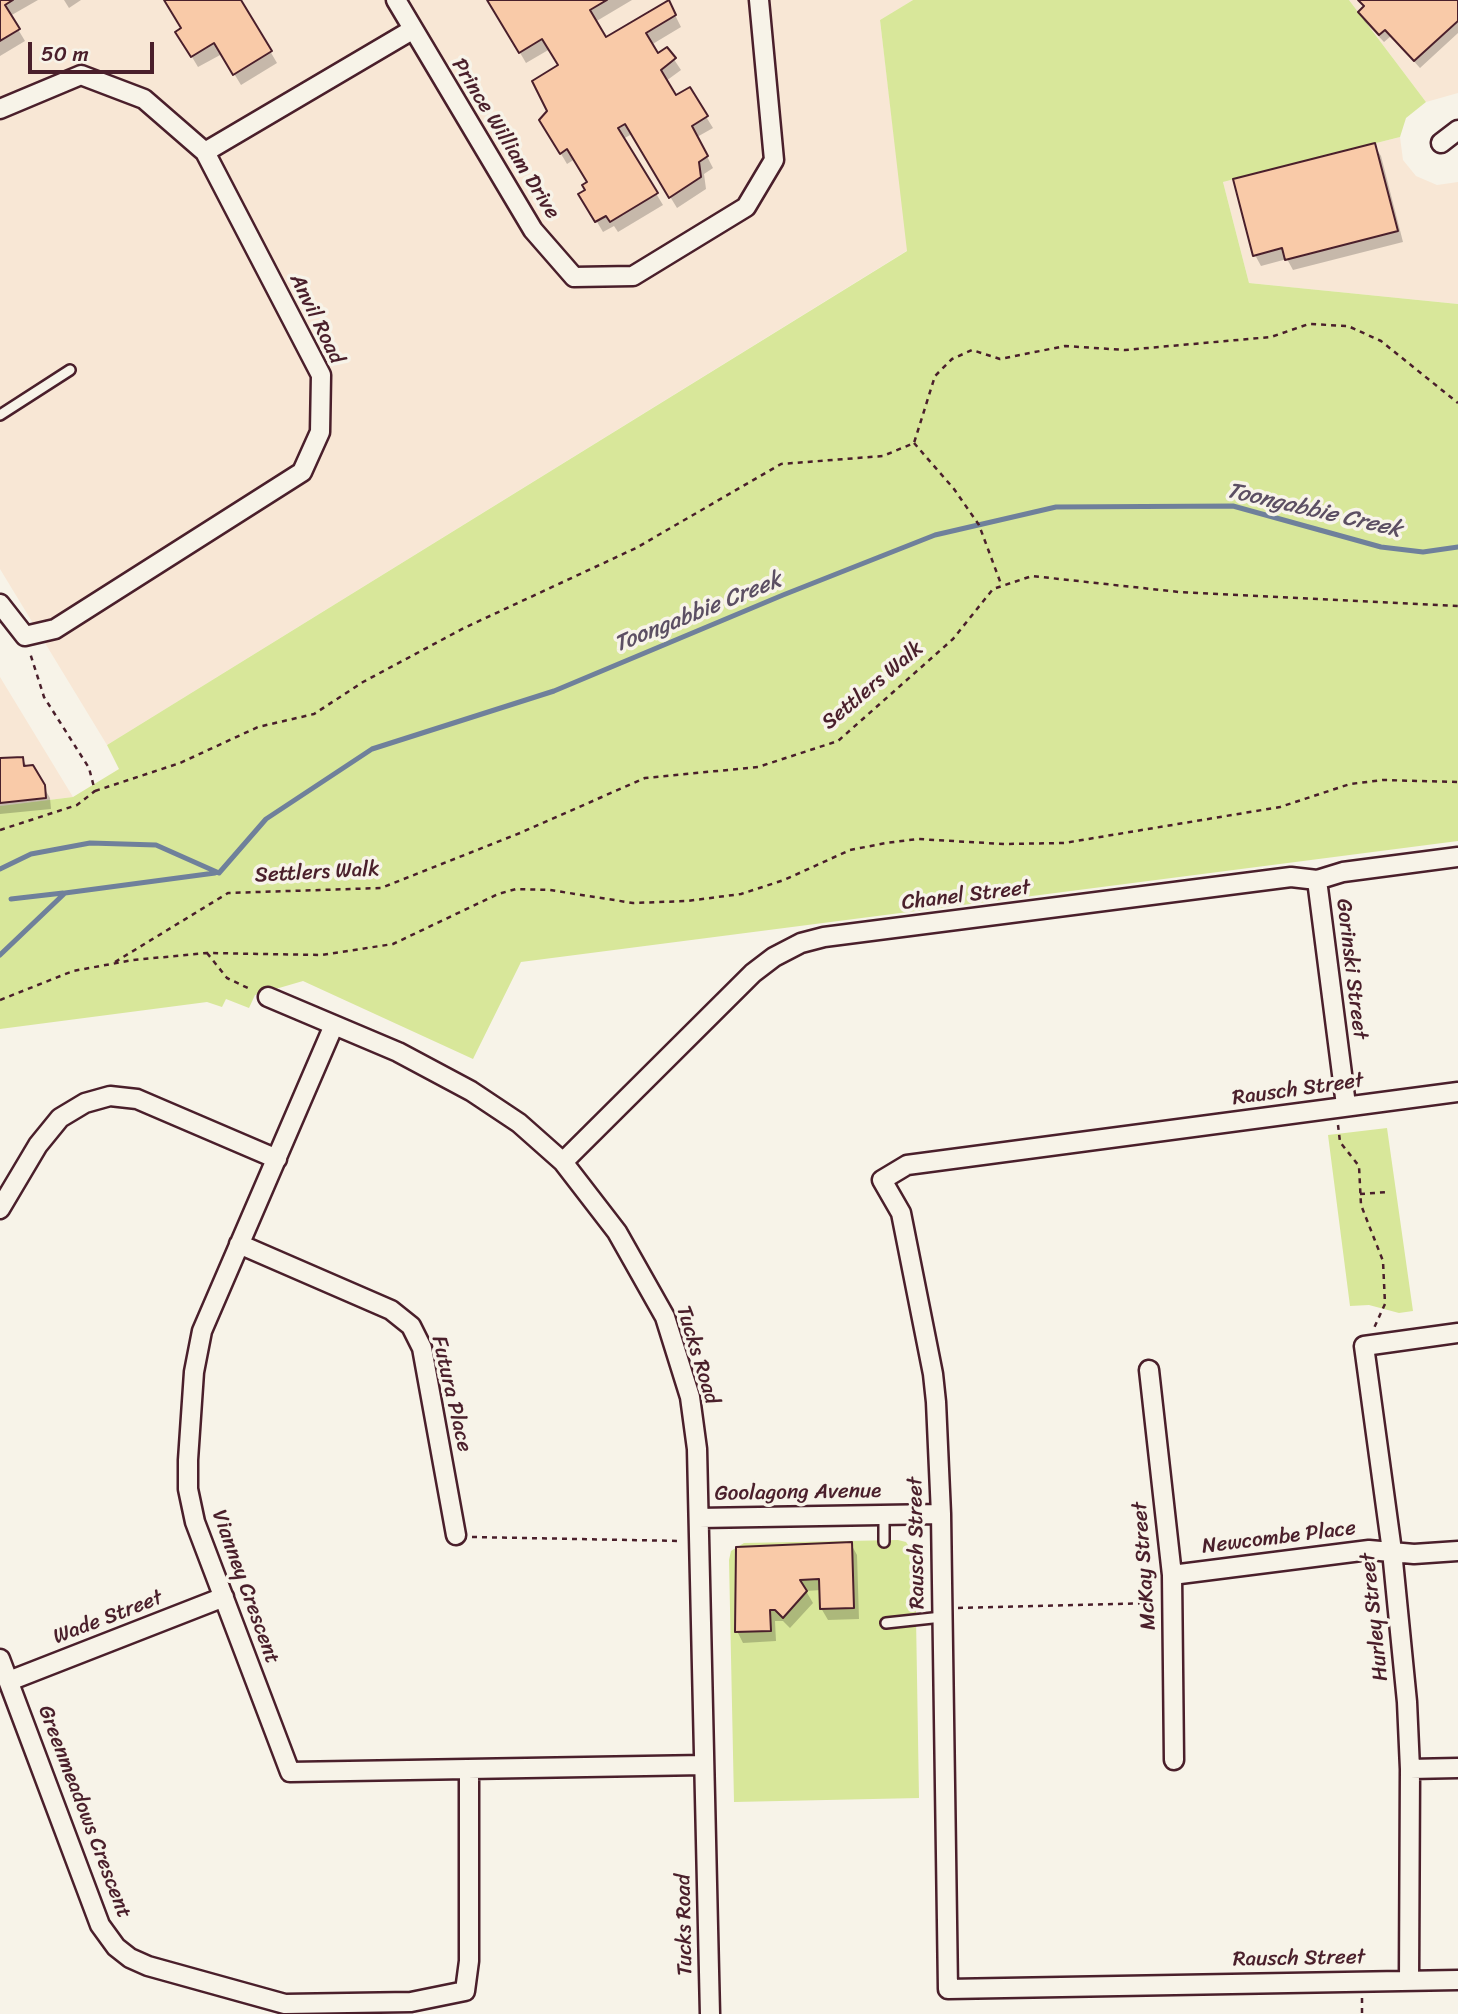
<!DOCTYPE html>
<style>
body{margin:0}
#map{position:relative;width:1458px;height:2014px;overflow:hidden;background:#f7f3e8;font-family:Sriracha,sans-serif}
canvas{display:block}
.scale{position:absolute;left:28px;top:42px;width:126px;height:32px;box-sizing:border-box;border:4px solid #4a1f2b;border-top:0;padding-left:9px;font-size:21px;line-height:24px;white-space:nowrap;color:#4a1f2b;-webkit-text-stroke:5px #f7f3e8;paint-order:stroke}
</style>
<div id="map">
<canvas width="1458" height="2014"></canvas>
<div class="scale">50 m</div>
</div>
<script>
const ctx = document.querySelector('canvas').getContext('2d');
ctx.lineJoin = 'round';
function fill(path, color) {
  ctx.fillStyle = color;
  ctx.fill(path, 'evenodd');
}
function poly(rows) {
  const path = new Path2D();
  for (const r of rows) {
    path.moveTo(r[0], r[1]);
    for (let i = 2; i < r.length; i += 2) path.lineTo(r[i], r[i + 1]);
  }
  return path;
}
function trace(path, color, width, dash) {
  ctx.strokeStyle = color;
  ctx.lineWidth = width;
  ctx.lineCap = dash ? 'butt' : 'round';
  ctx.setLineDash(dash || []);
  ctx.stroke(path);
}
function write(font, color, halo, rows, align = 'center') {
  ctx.font = font + ' Sriracha,sans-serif';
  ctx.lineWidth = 7;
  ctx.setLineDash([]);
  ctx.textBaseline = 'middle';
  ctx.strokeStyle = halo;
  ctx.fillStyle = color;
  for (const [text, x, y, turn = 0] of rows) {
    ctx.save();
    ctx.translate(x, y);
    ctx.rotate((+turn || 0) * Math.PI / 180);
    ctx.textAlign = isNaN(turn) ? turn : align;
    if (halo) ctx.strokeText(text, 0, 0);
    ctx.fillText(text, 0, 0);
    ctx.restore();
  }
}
fill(poly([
 [0,0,913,0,880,20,908,250,107,745,0,569],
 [1349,0,1458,0,1458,93,1426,102],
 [1400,137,1403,160,1416,176,1437,185,1458,182,1458,304,1249,283,1223,182],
 [0,677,73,797,0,806]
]), '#f8e7d5');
fill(poly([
 [913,0,1349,0,1426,102,1406,118,1400,137,1223,182,1249,283,1458,304,1458,841,521,962,473,1059,303,981,255,995,249,1008,226,999,222,1007,207,1002,0,1029,0,806,73,797,119,769,107,745,907,251,880,20],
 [1387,1128,1413,1311,1399,1313,1369,1305,1350,1306,1328,1135],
 [898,1540,906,1542,915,1556,919,1798,734,1802,729,1560,731,1551,744,1543]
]), '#d8e79a');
fill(poly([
 [0,0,38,0,10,16,25,41,0,56],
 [64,0,81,0,69,8],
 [165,0,240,0,277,63,241,85,222,54,198,67,177,32,183,29],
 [489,0,632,0,595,22,605,40,674,13,681,27,651,45,657,55,667,49,681,70,666,81,676,97,689,89,713,128,697,137,713,168,704,174,706,189,677,208,632,134,623,139,663,205,618,232,614,226,603,232,581,195,588,191,589,183,575,159,567,164,541,120,549,111,560,66,550,49,526,63],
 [1358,0,1458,0,1458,33,1420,68,1391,36,1384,42,1364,21,1360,12,1365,8],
 [1374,145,1381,156,1403,242,1293,270,1287,259,1261,266,1255,255],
 [22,758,28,768,32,767,50,798,51,809,0,814,0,760],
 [851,1544,857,1555,859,1619,828,1620,821,1608,821,1590,806,1591,813,1603,790,1628,783,1621,775,1621,776,1641,743,1643,737,1631,738,1549]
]), '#0003');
trace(poly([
 [0,869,31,854,90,843,156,845,219,873,266,819,372,749,554,691,783,595,935,535,1056,507,1233,506,1381,547,1423,552,1458,547],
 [11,899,63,893],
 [0,955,65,893,215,873]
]), '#6f809b', 5);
const building = poly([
 [0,0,13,0,5,5,20,29,0,41,0,0],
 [164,0,241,0,272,51,233,75,214,43,191,57,175,32,181,28,164,0],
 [487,0,607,0,590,10,606,37,669,0,676,15,646,33,658,53,667,47,676,58,661,70,676,95,690,87,708,116,692,126,708,156,699,162,701,177,669,198,625,124,618,128,658,193,610,222,606,216,595,222,578,194,585,190,582,185,587,182,567,149,560,154,539,120,547,111,532,81,558,65,542,39,519,53,487,0],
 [1358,0,1458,0,1458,21,1414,61,1385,30,1379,35,1358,12,1364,6,1358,0],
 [1375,143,1398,231,1285,260,1282,248,1253,256,1233,179,1375,143],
 [23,757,24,766,33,765,45,785,46,798,0,803,0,758,23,757],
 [852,1542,854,1608,820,1609,819,1579,800,1580,807,1591,783,1618,775,1610,770,1610,771,1631,735,1632,736,1547,852,1542]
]);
fill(building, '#f9caa8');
trace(building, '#4a1f2b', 2);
const lane = poly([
 [0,415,70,370],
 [884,1515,884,1542],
 [886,1623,942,1617]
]);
const street = poly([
 [396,0,533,230,574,277,633,276,746,207,774,160,759,0],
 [0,109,81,75,144,99,205,152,321,375,320,432,302,472,55,629,25,636,0,604],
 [1441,143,1458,130],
 [205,152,412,30],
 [1317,880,1346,1105],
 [268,997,398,1052,471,1091,519,1123,563,1162,617,1232,665,1317,690,1397,697,1449,710,2014],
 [334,1025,202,1331,194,1372,188,1460,188,1489,195,1522,290,1772,704,1765],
 [1458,1092,907,1165,882,1180,901,1213,933,1374,936,1402,941,1514,948,1989,1458,1980],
 [563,1162,753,973,774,957,801,943,824,937,1291,877,1317,880,1343,872,1458,857],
 [0,1209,38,1145,60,1118,85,1103,110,1096,137,1099,277,1159],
 [239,1244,391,1310,411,1326,422,1348,456,1535],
 [1149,1370,1172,1575,1174,1760],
 [699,1518,941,1514],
 [1172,1575,1369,1550,1414,1554,1458,1551],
 [0,1659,100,1925,116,1947,130,1958,148,1966,285,2004,411,2002,465,1991,469,1961,469,1770],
 [9,1681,224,1597],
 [1410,1769,1458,1768],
 [1409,1980,1410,1769,1407,1702,1392,1551,1364,1346,1458,1333]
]);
trace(lane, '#4a1f2b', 14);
trace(street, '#4a1f2b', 23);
trace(poly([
 [914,443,954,489,979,525,1001,584],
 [95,791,180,763,258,727,314,714,363,682,464,628,636,548,781,464,883,456,914,443,935,376,952,359,972,350,1000,359,1065,346,1125,350,1271,337,1309,324,1348,326,1381,341,1458,403],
 [0,830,77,805,95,791,89,768,44,697,30,653],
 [207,953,227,978,252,990],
 [115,962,228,893,381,888,520,833,645,778,758,767,838,741,953,639,993,589,1032,576,1179,592,1458,606],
 [0,1000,73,971,133,960,207,953,321,955,393,944,498,894,516,889,550,890,633,903,687,901,741,894,784,880,850,850,886,843,918,839,1004,844,1064,843,1280,807,1350,784,1383,780,1458,782],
 [1338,1125,1340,1142,1359,1166,1361,1205,1383,1261,1385,1304,1374,1328],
 [1360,1194,1388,1192],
 [472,1537,682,1541],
 [958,1608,1155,1603],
 [1362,1998,1362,2014]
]), '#4a1f2b', 2.5, [5, 5]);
trace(lane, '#f7f3e8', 9);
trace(street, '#f7f3e8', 18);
write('21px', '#4a1f2b', '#f7f3e8', [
 ["Prince William Drive",505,139,58],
 ["Anvil Road",316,319,64],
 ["Settlers Walk",873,686,-40],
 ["Settlers Walk",317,873,-3],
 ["Chanel Street",966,896,-7],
 ["Gorinski Street",1351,969,83],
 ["Rausch Street",1298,1090,-8],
 ["Tucks Road",697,1355,73],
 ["Futura Place",451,1394,77],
 ["Goolagong Avenue",798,1493,-1],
 ["Newcombe Place",1279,1538,-7],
 ["Rausch Street",917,1543,-91],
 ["McKay Street",1145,1566,-94],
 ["Vianney Crescent",245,1587,70],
 ["Hurley Street",1375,1617,-96],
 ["Wade Street",108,1618,-21],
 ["Greenmeadows Crescent",84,1812,69],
 ["Tucks Road",685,1925,-91],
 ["Rausch Street",1299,1959,-1]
]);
write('italic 23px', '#5c4f63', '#f7f3e8', [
 ["Toongabbie Creek",1314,511,13],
 ["Toongabbie Creek",698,613,-22]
]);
</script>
